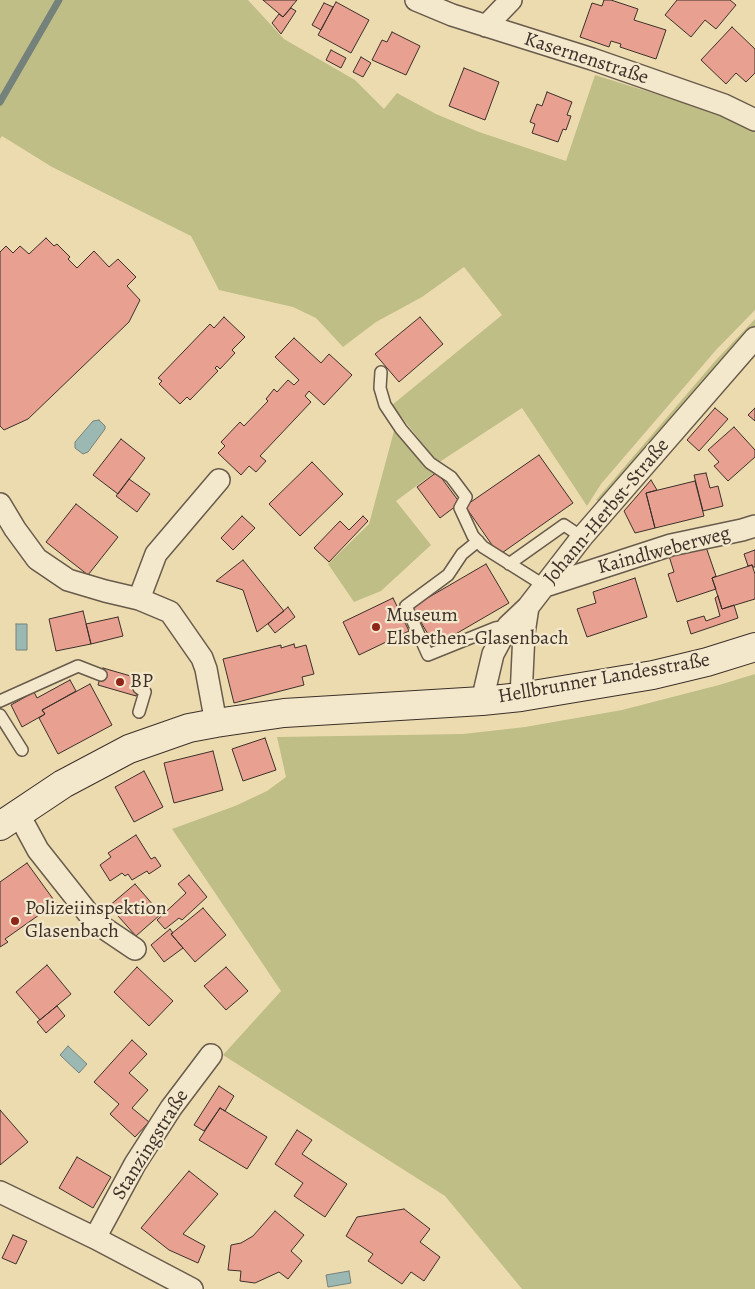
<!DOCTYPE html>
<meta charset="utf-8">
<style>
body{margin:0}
canvas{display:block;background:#eddbb0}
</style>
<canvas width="755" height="1289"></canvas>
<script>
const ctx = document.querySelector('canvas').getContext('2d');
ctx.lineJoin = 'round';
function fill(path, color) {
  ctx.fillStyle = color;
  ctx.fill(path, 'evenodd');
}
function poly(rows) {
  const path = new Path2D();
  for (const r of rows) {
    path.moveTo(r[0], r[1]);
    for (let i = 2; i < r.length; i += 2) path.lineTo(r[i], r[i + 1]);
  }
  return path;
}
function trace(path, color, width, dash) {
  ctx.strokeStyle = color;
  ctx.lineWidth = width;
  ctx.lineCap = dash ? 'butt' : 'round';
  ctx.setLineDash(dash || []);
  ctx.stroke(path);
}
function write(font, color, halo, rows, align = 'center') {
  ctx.font = font + ' Alegreya,serif';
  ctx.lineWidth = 4.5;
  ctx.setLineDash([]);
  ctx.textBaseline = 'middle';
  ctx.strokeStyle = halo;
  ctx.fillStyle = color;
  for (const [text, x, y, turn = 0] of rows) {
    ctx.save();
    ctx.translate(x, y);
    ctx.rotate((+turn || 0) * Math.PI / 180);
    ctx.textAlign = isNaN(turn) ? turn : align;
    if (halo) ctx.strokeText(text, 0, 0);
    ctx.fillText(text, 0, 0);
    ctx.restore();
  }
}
fill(poly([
 [0,0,248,0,284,39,355,80,384,109,397,93,436,114,479,132,566,161,595,75,688,104,734,121,755,132,755,310,716,350,601,484,587,506,522,408,438,463,392,405,502,315,464,267,422,297,376,322,343,347,316,318,293,307,219,290,191,236,52,167,2,136,0,139],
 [755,319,755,327,738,344,600,502,596,500,716,360],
 [394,431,434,473,396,501,431,545,381,591,354,602,328,564,369,524],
 [755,674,755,1289,522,1289,445,1196,223,1055,281,991,172,829,235,806,267,791,286,777,277,737,463,734,525,727,622,710,719,685]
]), '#bfbe86');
const water = poly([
 [99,420,105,426,105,429,88,452,83,454,75,448,75,442,93,421,99,420],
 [16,624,27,624,27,650,16,650,16,624],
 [68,1046,87,1064,79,1073,60,1055,68,1046],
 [349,1271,351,1283,328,1287,326,1275,349,1271]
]);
fill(water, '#9bb9b2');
trace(water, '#75827b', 1);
trace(poly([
 [0,102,59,0]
]), '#75827b', 7);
const building = poly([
 [263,0,297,0,283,17,263,0],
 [604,0,611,0,638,9,634,20,666,30,656,59,620,47,621,44,611,41,609,47,580,37,592,3,602,6,604,0],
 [677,0,730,0,736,5,716,29,705,20,691,37,665,15,677,0],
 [336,2,369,20,351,53,318,35,336,2],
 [324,3,333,7,321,30,312,25,324,3],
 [291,8,296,11,281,34,272,23,279,14,283,17,291,8],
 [732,27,755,49,755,73,746,82,736,73,726,84,701,60,732,27],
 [392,32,420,46,406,75,372,60,382,40,387,42,392,32],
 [331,50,346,58,341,68,326,60,331,50],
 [361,57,371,63,363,77,353,72,361,57],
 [464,68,499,82,485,120,449,106,464,68],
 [547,92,572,102,567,115,571,116,566,130,563,129,558,142,532,133,535,124,530,122,537,104,542,106,547,92],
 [46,238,54,246,57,244,70,257,68,259,77,268,94,251,109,267,118,259,136,277,127,286,140,300,129,322,28,419,4,430,0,426,0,252,6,246,13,253,20,246,29,254,46,238],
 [224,317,245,337,232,350,235,353,220,369,217,366,215,368,218,371,190,400,187,397,180,404,159,384,162,381,158,378,210,324,214,328,224,317],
 [420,317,443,344,399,382,375,354,420,317],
 [294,338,321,363,329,354,352,375,324,405,309,391,305,396,311,402,260,456,266,461,256,472,249,466,241,475,218,453,225,446,221,442,240,422,244,426,268,401,266,399,274,389,277,392,288,380,294,385,299,380,275,357,294,338],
 [715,408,728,419,699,451,687,440,715,408],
 [755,408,755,421,748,415,755,408],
 [734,427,755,450,755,457,728,481,714,466,719,462,708,450,734,427],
 [121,439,145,458,118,494,93,475,121,439],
 [539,455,573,503,499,555,465,506,539,455],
 [312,462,343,494,300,536,269,504,312,462],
 [437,472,460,503,440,518,417,487,437,472],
 [706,473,710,488,718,486,723,506,703,511,694,475,706,473],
 [129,479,150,494,137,512,116,496,129,479],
 [651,480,657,490,646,493,655,528,635,533,624,511,651,480],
 [695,481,704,516,655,528,646,493,695,481],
 [76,504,118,537,88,575,46,542,76,504],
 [242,516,255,528,233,550,221,538,242,516],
 [363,516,368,521,329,562,314,548,340,521,349,530,363,516],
 [705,544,716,576,712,578,716,589,677,602,668,574,674,572,669,556,705,544],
 [755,550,755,567,753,567,752,565,748,566,744,554,755,550],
 [243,560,284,611,257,632,243,590,216,581,243,560],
 [486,564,509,603,435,646,412,607,486,564],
 [752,565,755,574,755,599,722,609,712,578,752,565],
 [635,578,647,617,587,637,577,609,596,603,593,592,635,578],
 [718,596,722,609,734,605,738,618,691,634,687,621,704,616,706,621,720,616,715,598,718,596],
 [393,598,409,631,359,655,343,622,393,598],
 [288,607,295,617,275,633,268,624,288,607],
 [83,611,91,644,56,651,49,619,83,611],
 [118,617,123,636,91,644,86,624,118,617],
 [294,644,295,648,306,645,314,674,302,677,304,685,234,703,223,659,281,645,281,648,294,644],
 [103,668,141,679,136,696,98,685,103,668],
 [70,680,76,691,42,710,45,714,22,727,11,705,34,692,37,698,70,680],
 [90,684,112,725,58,754,39,718,45,714,42,710,90,684],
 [265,738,276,770,243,781,232,749,265,738],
 [213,751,223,790,174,803,164,763,213,751],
 [144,771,163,807,134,822,115,787,144,771],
 [136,835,151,859,155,857,161,866,149,874,147,871,132,880,128,874,125,876,122,873,110,881,100,865,111,857,108,853,136,835],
 [27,863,56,903,5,939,8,942,0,947,0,882,27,863],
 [189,875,207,897,182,920,179,918,165,929,157,920,186,893,178,884,189,875],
 [135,884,161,914,136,936,109,906,135,884],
 [203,908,226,935,195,962,171,934,203,908],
 [170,929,173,933,171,934,183,948,164,962,151,945,170,929],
 [47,965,71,994,40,1020,16,992,47,965],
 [137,967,173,1001,149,1026,114,992,137,967],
 [226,967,248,991,226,1010,204,986,226,967],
 [57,1006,65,1016,46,1033,37,1022,57,1006],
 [132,1040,147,1054,129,1073,148,1090,132,1108,149,1122,135,1137,110,1114,119,1104,94,1082,132,1040],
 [219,1086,234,1096,225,1111,220,1108,204,1131,194,1125,219,1086],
 [220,1108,267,1137,247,1169,199,1140,220,1108],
 [0,1110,28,1142,0,1165,0,1110],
 [297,1130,312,1140,302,1154,347,1184,325,1217,294,1196,303,1183,275,1164,297,1130],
 [77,1157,111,1177,93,1208,59,1188,77,1157],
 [189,1171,218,1194,183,1234,205,1246,198,1263,169,1250,141,1228,189,1171],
 [404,1209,430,1229,420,1242,440,1257,424,1281,411,1272,402,1284,368,1261,373,1254,346,1236,357,1217,404,1209],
 [275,1211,304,1235,291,1251,302,1261,288,1279,279,1272,255,1283,240,1281,241,1271,228,1270,231,1245,241,1243,253,1236,275,1211],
 [13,1235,27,1241,16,1264,2,1258,13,1235]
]);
fill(building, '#e8a191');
trace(building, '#3c3029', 1);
const service = poly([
 [381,372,380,388,385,405,401,429,430,463,451,477,466,497,460,508,473,536,483,547,545,586],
 [478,541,462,554,448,575,406,606,428,655,495,628,508,626],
 [509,564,564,525,582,537],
 [0,701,78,666,101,675],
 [139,712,145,692,139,688],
 [0,715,22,750]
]);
const minor = poly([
 [416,0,452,15,592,59,724,105,755,120],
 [486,26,511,0],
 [0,504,15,529,37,559,68,580,105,591,139,599,170,612,202,658,206,669,216,723],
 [545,586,671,545,742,530,755,526],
 [139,599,156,554,219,480],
 [521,697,524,633,528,607],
 [482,701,493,654,508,626,528,607,582,537,755,338],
 [18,813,38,850,95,922,135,949],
 [0,1192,95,1238,192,1289],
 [95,1238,135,1164,171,1108,211,1055]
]);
const secondary = poly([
 [0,826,63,784,129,749,189,728,216,723,284,713,482,701,521,697,653,675,707,662,755,647]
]);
trace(service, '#685b4b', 14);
trace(minor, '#685b4b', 24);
trace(secondary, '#3c3029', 30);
trace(service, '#f3e8cc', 11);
trace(minor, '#f3e8cc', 21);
trace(secondary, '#f3e8cc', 28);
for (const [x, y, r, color] of [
 [376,627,5,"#8f2418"],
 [120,682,5,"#8f2418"],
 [15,921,5,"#8f2418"]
]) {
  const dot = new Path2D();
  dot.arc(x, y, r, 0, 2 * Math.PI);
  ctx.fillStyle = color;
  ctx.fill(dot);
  trace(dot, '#f3e8cc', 2);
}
write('20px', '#3c3029', '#f3e8cc', [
 ["Kasernenstraße",586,59,18],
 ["Johann-Herbst-Straße",607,512,-50],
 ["Kaindlweberweg",664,551,-15],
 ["Hellbrunner Landesstraße",604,679,-10],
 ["Stanzingstraße",151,1145,-58]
]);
write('20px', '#3c3029', '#f3e8cc', [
 ["Museum",386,616],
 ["Elsbethen-Glasenbach",386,639],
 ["BP",130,682],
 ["Polizeiinspektion",25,909],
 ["Glasenbach",25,932]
], 'left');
</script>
